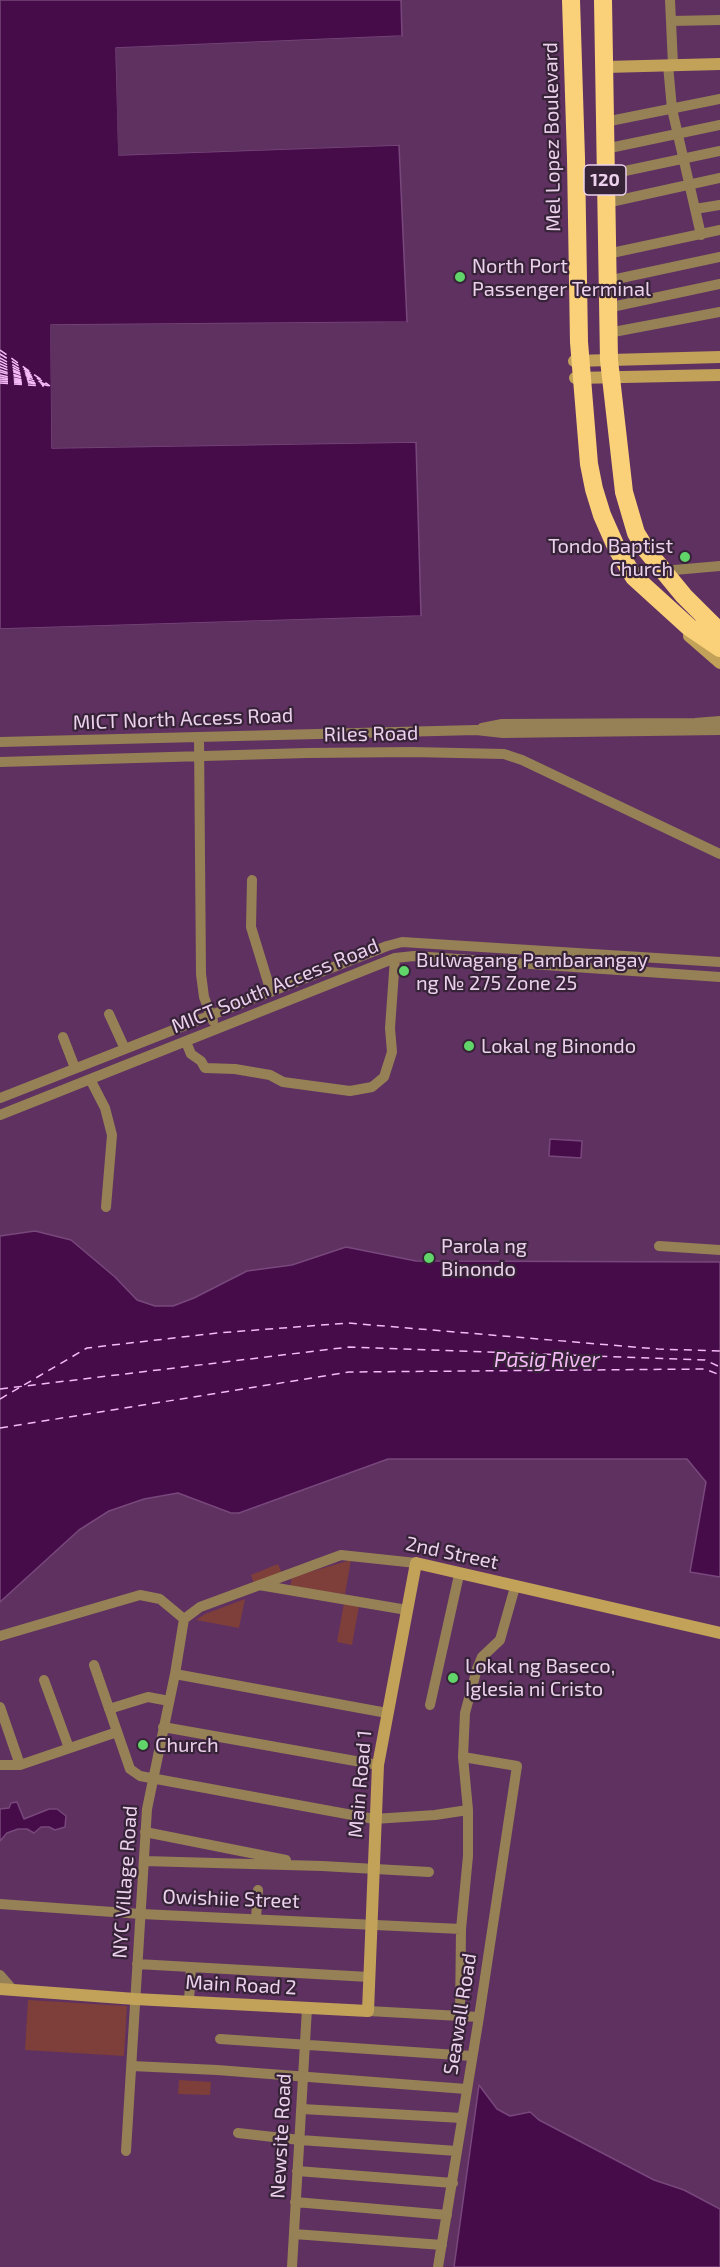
<!DOCTYPE html>
<meta charset="utf-8">
<style>
body{margin:0}
canvas{display:block;background:#5e3161}
</style>
<canvas width="720" height="2267"></canvas>
<script>
const ctx = document.querySelector('canvas').getContext('2d');
ctx.lineJoin = 'round';
function fill(path, color) {
  ctx.fillStyle = color;
  ctx.fill(path, 'evenodd');
}
function poly(rows) {
  const path = new Path2D();
  for (const r of rows) {
    path.moveTo(r[0], r[1]);
    for (let i = 2; i < r.length; i += 2) path.lineTo(r[i], r[i + 1]);
  }
  return path;
}
function trace(path, color, width, dash) {
  ctx.strokeStyle = color;
  ctx.lineWidth = width;
  ctx.lineCap = dash ? 'butt' : 'round';
  ctx.setLineDash(dash || []);
  ctx.stroke(path);
}
function write(font, color, halo, rows, align = 'center') {
  ctx.font = font + ' "Exo 2",sans-serif';
  ctx.lineWidth = 4.5;
  ctx.setLineDash([]);
  ctx.textBaseline = 'middle';
  ctx.strokeStyle = halo;
  ctx.fillStyle = color;
  for (const [text, x, y, turn = 0] of rows) {
    ctx.save();
    ctx.translate(x, y);
    ctx.rotate((+turn || 0) * Math.PI / 180);
    ctx.textAlign = isNaN(turn) ? turn : align;
    if (halo) ctx.strokeText(text, 0, 0);
    ctx.fillText(text, 0, 0);
    ctx.restore();
  }
}
fill(poly([
 [351,1560,345,1594,290,1587,292,1577],
 [278,1564,283,1576,255,1587,251,1575],
 [245,1599,239,1628,196,1620,205,1614],
 [344,1603,359,1606,352,1645,337,1642],
 [28,2000,127,2006,124,2056,25,2050],
 [179,2080,211,2082,210,2095,178,2094]
]), '#7e3e39');
const water = poly([
 [0,0,401,0,402,36,116,48,119,155,399,145,407,322,51,325,52,448,416,442,421,616,0,629,0,0],
 [550,1139,582,1141,581,1158,549,1156,550,1139],
 [35,1231,71,1240,115,1277,137,1300,155,1306,173,1306,194,1298,247,1271,292,1265,346,1247,416,1261,720,1262,720,1577,690,1572,706,1482,687,1459,388,1459,239,1513,231,1513,178,1493,144,1499,109,1511,79,1530,0,1602,0,1236,35,1231],
 [17,1802,24,1819,49,1809,57,1809,66,1816,65,1827,55,1830,49,1827,41,1827,34,1833,27,1829,18,1829,7,1833,0,1841,0,1809,9,1808,11,1803,17,1802],
 [479,2085,497,2109,510,2116,530,2112,539,2120,654,2180,684,2190,720,2209,720,2267,454,2267,479,2085]
]);
fill(water, '#460c4a');
trace(water, '#78477b', 1.5);
fill(poly([
 [402,36,402,39,119,51,121,152,399,142,399,145,118,155,116,48],
 [407,322,407,325,53,328,55,445,416,439,416,442,52,448,50,325],
 [421,616,421,619,0,632,0,629]
]), '#5e3161');
trace(poly([
 [0,350,50,386],
 [0,354,35,376],
 [0,358,42,381],
 [0,361,34,378],
 [0,364,47,385],
 [0,367,30,378],
 [0,370,41,383],
 [0,372,29,380],
 [0,375,50,386],
 [0,377,26,382],
 [0,379,38,384],
 [0,381,23,383],
 [0,383,44,386],
 [0,1389,349,1347,705,1360,720,1367],
 [0,1399,87,1348,217,1333,348,1323,658,1349,720,1351],
 [0,1428,349,1372,705,1369,720,1375]
]), '#f5b9f7', 1.5, [8, 6]);
trace(poly([
 [670,0,673,65],
 [671,21,720,20],
 [668,65,672,109,701,235],
 [605,122,720,99],
 [605,149,720,125],
 [606,175,720,151],
 [606,203,720,178],
 [695,209,720,205],
 [607,254,720,230],
 [607,281,720,257],
 [607,308,720,284],
 [608,333,720,312],
 [663,571,720,566],
 [482,728,502,724,695,723,720,721],
 [199,738,201,974,204,997,213,1021],
 [0,742,476,730,503,733,720,730],
 [0,762,306,753,412,752,504,754,522,760,720,854],
 [252,880,251,927,271,992],
 [109,1014,125,1049],
 [63,1037,75,1068],
 [186,1042,191,1054,201,1061,205,1068,235,1069,270,1075,283,1082,350,1091,372,1087,384,1077,392,1052,390,1028,395,958],
 [90,1079,105,1108,112,1135,106,1207],
 [0,1098,387,946,402,942,720,962],
 [0,1115,395,958,414,956,720,977],
 [659,1246,720,1250],
 [259,1585,407,1610],
 [184,1619,200,1607,341,1555,416,1563],
 [0,1636,140,1595,160,1599,184,1619],
 [94,1665,130,1769,140,1776,374,1819,435,1815,468,1810],
 [175,1674,387,1713],
 [44,1680,69,1748],
 [430,1705,459,1575],
 [0,1707,20,1765],
 [109,1709,148,1697,169,1701],
 [163,1727,378,1765],
 [0,1765,20,1765,117,1732],
 [145,1832,286,1860],
 [144,1861,322,1866,429,1872],
 [0,1904,141,1914,461,1929],
 [256,1918,258,1890],
 [137,1964,369,1977],
 [0,1975,13,1990],
 [189,2001,191,1967],
 [368,2011,479,2017],
 [460,2016,461,1929,468,1856,468,1810,463,1757,465,1713,477,1669,482,1657,500,1640,515,1587],
 [220,2039,472,2056],
 [132,2066,217,2070,466,2089],
 [302,2109,462,2118],
 [238,2133,300,2140,457,2151],
 [126,2151,147,1809,175,1674,184,1619],
 [297,2171,453,2183],
 [295,2202,447,2215],
 [294,2234,442,2245],
 [292,2267,307,2008],
 [438,2267,479,2017,517,1766,463,1757]
]), '#958155', 10);
trace(poly([
 [605,67,720,64],
 [574,361,720,357],
 [575,378,720,375],
 [689,636,720,663],
 [0,1989,135,1999,368,2011,378,1765,416,1563,720,1633]
]), '#c2a159', 12);
trace(poly([
 [571,0,576,158,579,342,589,464,594,489,602,515,617,549,634,577,689,627,720,648],
 [603,0,609,360,624,492,636,533,647,551,684,596,720,632]
]), '#fad179', 18);
for (const [x, y, r, color] of [
 [460,277,6,"#61d56a"],
 [685,557,6,"#61d56a"],
 [404,971,6,"#61d56a"],
 [469,1046,6,"#61d56a"],
 [429,1258,6,"#61d56a"],
 [453,1678,6,"#61d56a"],
 [143,1745,6,"#61d56a"]
]) {
  const dot = new Path2D();
  dot.arc(x, y, r, 0, 2 * Math.PI);
  ctx.fillStyle = color;
  ctx.fill(dot);
  trace(dot, '#372338', 2);
}
for (const [x, y, w] of [
 [605,180,42]
]) {
  const box = new Path2D();
  box.roundRect(x - w / 2, y - 15, w, 30, 4.5);
  ctx.fillStyle = '#372338';
  ctx.fill(box);
  trace(box, '#ecd1ed', 1.5);
}
write('bold 18px', '#ecd1ed', null, [
 ["120",605,180]
]);
write('20px', '#ecd1ed', '#372338', [
 ["Mel Lopez Boulevard",552,137,-91],
 ["MICT North Access Road",183,719,-2],
 ["Riles Road",371,734,-1],
 ["MICT South Access Road",275,986,-22],
 ["2nd Street",452,1553,12],
 ["Main Road 1",360,1784,-85],
 ["NYC Village Road",125,1882,-86],
 ["Owishiie Street",231,1899,2],
 ["Main Road 2",241,1985,3],
 ["Seawall Road",460,2014,-81],
 ["Newsite Road",281,2136,-87]
]);
write('20px', '#ecd1ed', '#372338', [
 ["North Port",472,266],
 ["Passenger Terminal",472,289],
 ["Tondo Baptist",673,546,"right"],
 ["Church",673,569,"right"],
 ["Bulwagang Pambarangay",416,960],
 ["ng № 275 Zone 25",416,983],
 ["Lokal ng Binondo",481,1046],
 ["Parola ng",441,1246],
 ["Binondo",441,1269],
 ["Lokal ng Baseco,",465,1666],
 ["Iglesia ni Cristo",465,1689],
 ["Church",155,1745]
], 'left');
write('italic 21px', '#f5b9f7', '#372338', [
 ["Pasig River",547,1360]
]);
</script>
